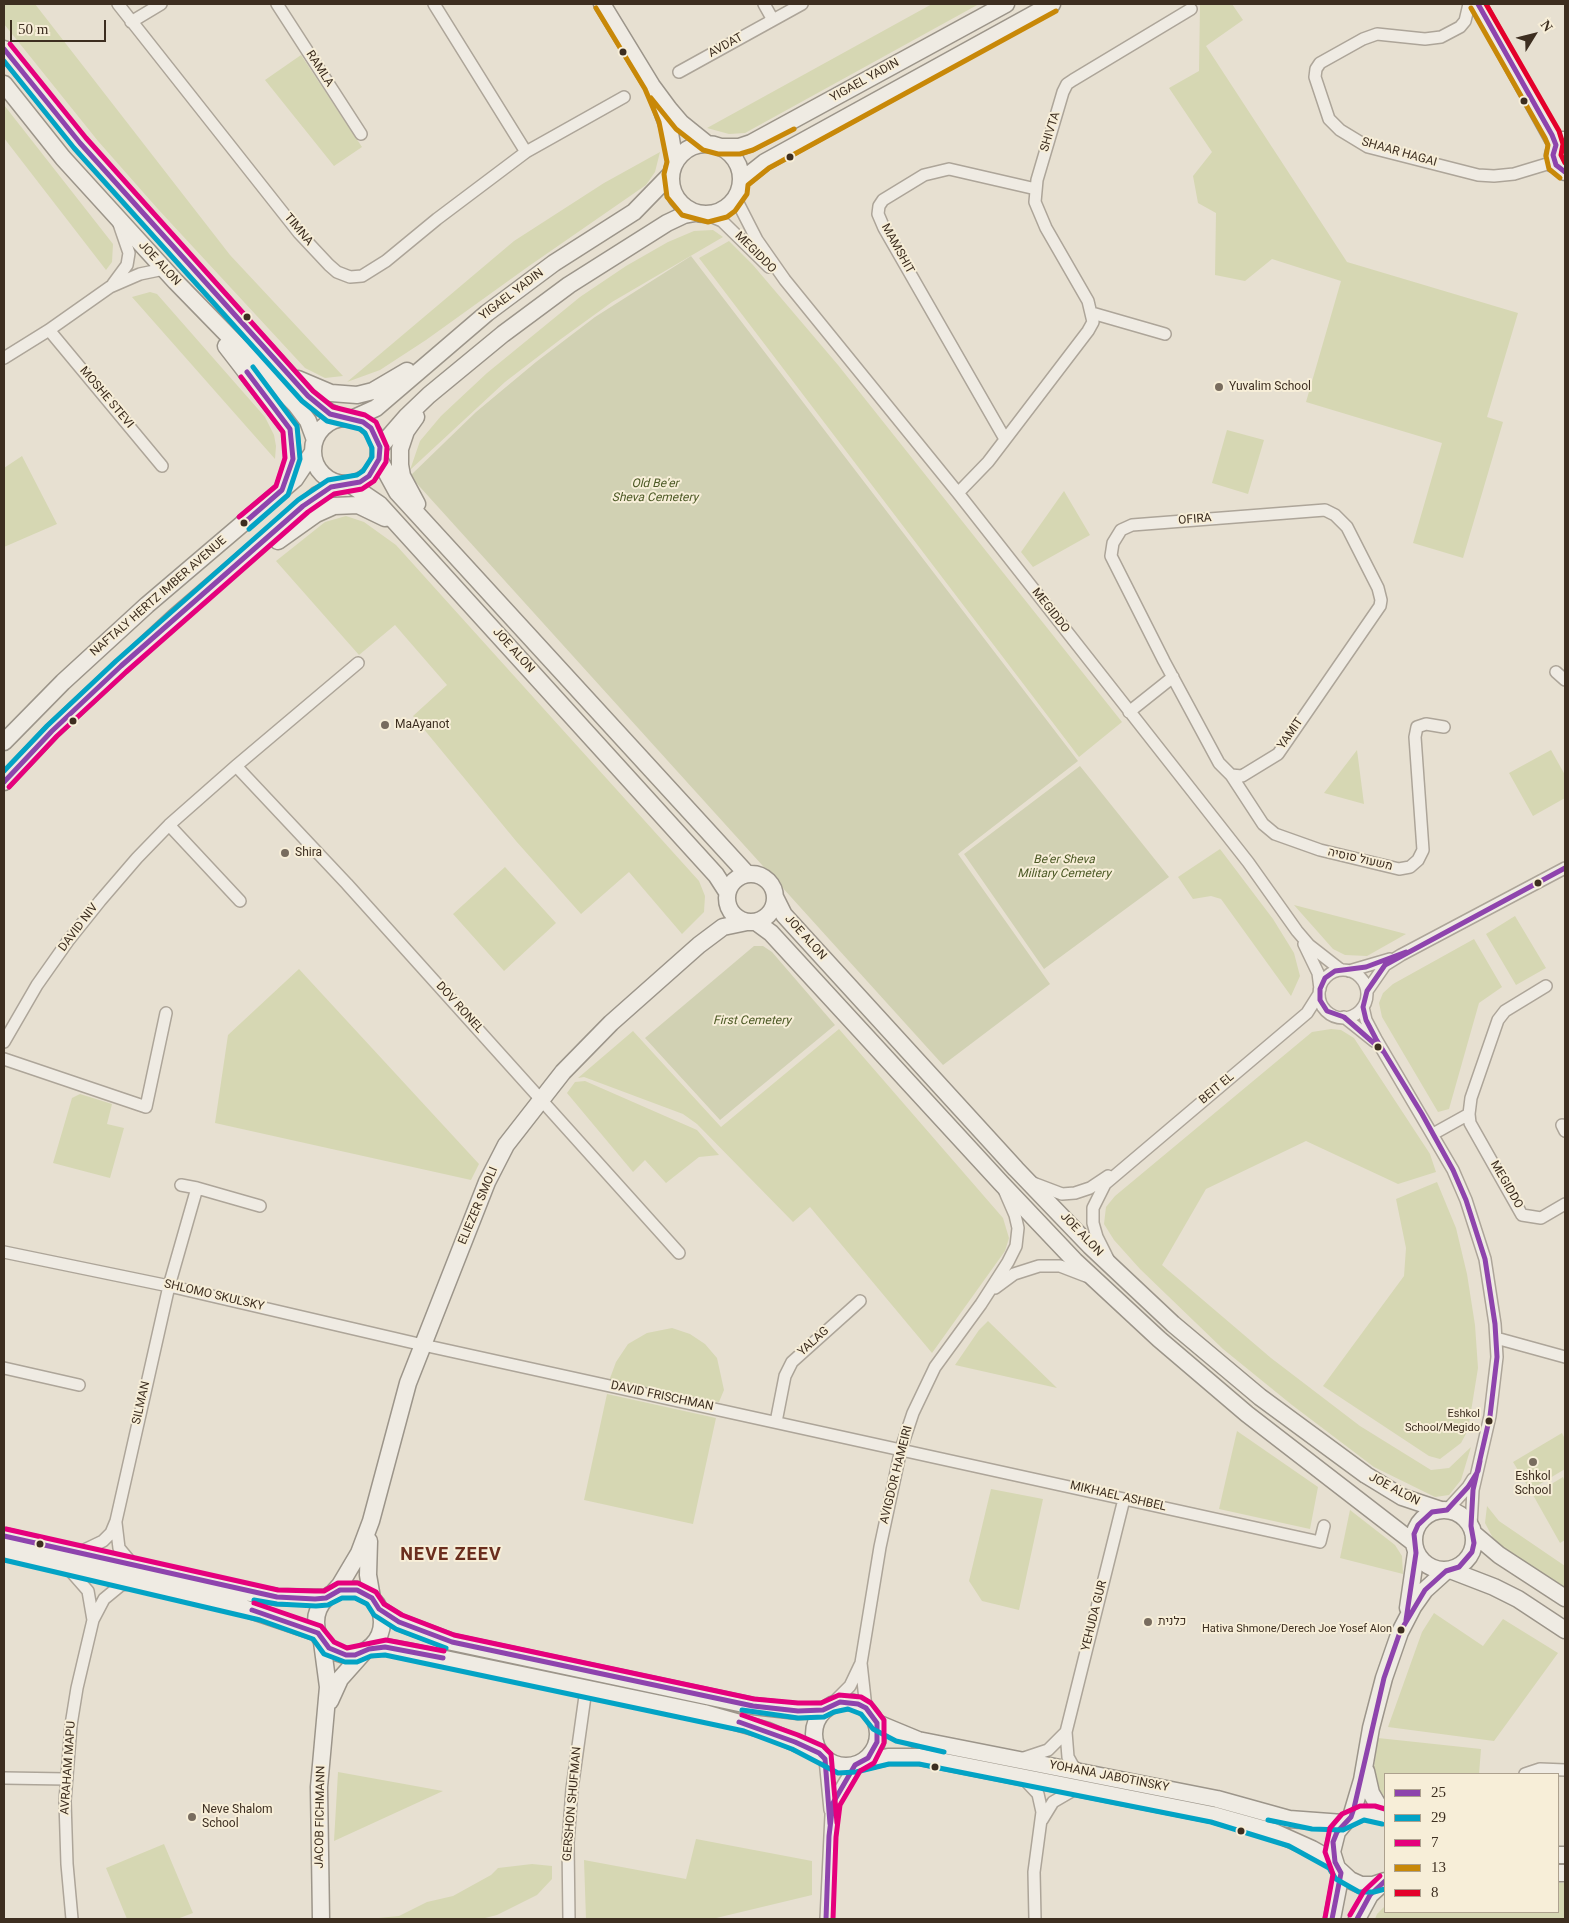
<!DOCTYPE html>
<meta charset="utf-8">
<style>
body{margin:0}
#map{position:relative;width:1569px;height:1923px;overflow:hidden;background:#e7e0d1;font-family:Georgia,serif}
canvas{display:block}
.frame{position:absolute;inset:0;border:5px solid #3d2e20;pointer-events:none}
.legend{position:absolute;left:1384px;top:1773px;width:175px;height:140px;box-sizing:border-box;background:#f7eed8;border:1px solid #ada18e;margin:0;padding:6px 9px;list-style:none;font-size:15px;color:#3d2e20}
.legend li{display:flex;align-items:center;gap:10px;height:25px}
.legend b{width:25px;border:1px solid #ada18e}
.north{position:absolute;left:1509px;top:10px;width:50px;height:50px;-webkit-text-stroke:4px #f7eed8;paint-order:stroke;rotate:54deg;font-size:14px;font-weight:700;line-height:20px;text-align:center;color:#3d2e20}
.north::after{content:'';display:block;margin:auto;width:18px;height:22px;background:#3d2e20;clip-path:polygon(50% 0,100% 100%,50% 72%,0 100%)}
.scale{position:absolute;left:10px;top:20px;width:96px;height:22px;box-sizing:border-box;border:2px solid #3d2e20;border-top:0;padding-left:6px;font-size:15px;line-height:18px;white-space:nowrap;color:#3d2e20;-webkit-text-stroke:4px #f7eed8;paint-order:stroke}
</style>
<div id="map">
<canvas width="1569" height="1923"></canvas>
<div class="frame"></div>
<ul class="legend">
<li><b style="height:6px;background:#8e44ad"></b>25</li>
<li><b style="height:6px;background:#03a3c5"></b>29</li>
<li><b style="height:6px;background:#e5007d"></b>7</li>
<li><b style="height:6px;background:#c88808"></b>13</li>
<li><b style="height:6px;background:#e4002b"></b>8</li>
</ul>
<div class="north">N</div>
<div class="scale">50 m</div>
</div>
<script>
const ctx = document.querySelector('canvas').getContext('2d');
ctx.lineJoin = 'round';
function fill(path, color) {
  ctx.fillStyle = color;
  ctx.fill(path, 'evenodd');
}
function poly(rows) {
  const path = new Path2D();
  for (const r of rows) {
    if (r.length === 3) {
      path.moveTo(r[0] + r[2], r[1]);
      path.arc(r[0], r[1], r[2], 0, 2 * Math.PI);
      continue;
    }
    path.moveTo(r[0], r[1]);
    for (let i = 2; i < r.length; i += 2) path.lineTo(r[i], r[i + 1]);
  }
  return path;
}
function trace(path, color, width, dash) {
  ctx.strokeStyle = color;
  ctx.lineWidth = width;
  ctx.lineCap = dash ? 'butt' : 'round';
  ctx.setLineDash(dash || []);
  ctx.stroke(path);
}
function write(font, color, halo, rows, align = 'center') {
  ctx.font = font + ' Georgia,Heebo,serif';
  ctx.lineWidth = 4;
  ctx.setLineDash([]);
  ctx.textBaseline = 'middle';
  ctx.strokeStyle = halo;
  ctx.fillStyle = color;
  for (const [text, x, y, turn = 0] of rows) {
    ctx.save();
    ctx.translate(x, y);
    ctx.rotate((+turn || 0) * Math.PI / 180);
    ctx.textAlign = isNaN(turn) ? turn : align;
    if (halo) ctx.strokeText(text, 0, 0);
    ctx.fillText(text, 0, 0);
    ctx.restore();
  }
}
fill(poly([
 [4,4,35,4,230,255,343,376,325,378,305,368,157,208,98,141,4,24],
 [932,4,979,4,745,133,729,134,707,128],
 [1200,4,1232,4,1243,20,1206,46,1347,262,1518,313,1487,417,1503,422,1463,558,1413,543,1442,443,1306,402,1341,281,1272,259,1245,281,1215,275,1216,213,1198,203,1193,176,1212,152,1169,88,1199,71],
 [301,55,362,147,334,166,265,80],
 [4,105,113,244,112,262,106,270,4,138],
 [660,152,655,172,646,185,529,266,426,340,380,370,347,382,514,241,604,183],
 [713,230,723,237,612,302,561,339,505,382,410,470,420,441,441,416,487,373,580,297,626,266,668,242,694,231],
 [729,241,753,265,838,365,1122,722,1079,757,699,258],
 [150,292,157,294,265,417,274,435,276,446,275,459,132,297],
 [1227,430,1264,440,1248,494,1212,483],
 [22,456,57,524,4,547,4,468],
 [1064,491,1090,535,1033,567,1021,552],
 [346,516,364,522,396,545,699,881,705,896,704,912,682,934,629,872,581,914,516,841,413,716,447,685,395,625,359,655,276,561,325,522],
 [1357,750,1364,804,1324,793],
 [1551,750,1565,775,1565,798,1533,816,1509,773],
 [1220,849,1273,919,1294,953,1300,976,1291,996,1221,899,1211,896,1193,899,1178,877],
 [505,867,556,923,504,971,453,914],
 [1294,905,1406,934,1367,956,1345,955,1333,949],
 [1515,916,1546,968,1516,985,1486,934],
 [1474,939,1502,987,1479,1003,1449,1109,1438,1112,1382,1017,1379,1003,1383,993,1393,984],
 [299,969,479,1164,471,1180,215,1123,228,1035],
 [839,1029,1003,1218,1009,1238,1005,1251,932,1353,810,1207,793,1222,697,1124,683,1114,584,1077,578,1078,633,1031,721,1127],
 [1331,1029,1341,1030,1354,1038,1430,1154,1436,1172,1398,1184,1306,1141,1206,1189,1162,1265,1271,1358,1360,1426,1431,1470,1449,1468,1471,1447,1461,1480,1449,1495,1435,1497,1374,1467,1292,1405,1223,1349,1140,1269,1114,1240,1104,1224,1106,1207,1115,1196,1312,1032],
 [585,1081,697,1130,719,1155,699,1157,666,1183,645,1160,633,1172,567,1093,575,1082],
 [80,1094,112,1104,107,1124,124,1128,110,1178,53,1163,72,1098],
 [1437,1182,1456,1228,1467,1274,1475,1325,1478,1368,1468,1430,1461,1443,1440,1459,1429,1456,1323,1386,1404,1276,1406,1248,1396,1199],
 [988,1321,1057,1388,955,1365,979,1330],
 [672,1328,690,1334,705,1344,717,1358,724,1390,719,1402,609,1381,616,1362,628,1344,647,1333],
 [607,1394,716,1418,693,1524,584,1500],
 [1237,1431,1318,1487,1310,1529,1219,1509],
 [1562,1433,1565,1439,1565,1469,1530,1490,1513,1462],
 [1563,1477,1565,1482,1565,1540,1560,1543,1533,1495],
 [991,1489,1043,1499,1019,1610,982,1601,969,1581],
 [1487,1506,1499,1521,1565,1566,1565,1589,1496,1544,1485,1523],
 [1350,1510,1395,1545,1402,1556,1403,1574,1340,1558],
 [1434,1613,1483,1646,1503,1619,1558,1653,1494,1741,1388,1727,1422,1632],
 [1378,1738,1481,1749,1479,1774,1385,1774,1385,1797,1380,1791,1374,1767],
 [338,1772,443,1791,334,1841],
 [696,1839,812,1861,812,1895,712,1919,586,1919,584,1860,686,1879],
 [164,1844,193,1913,177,1919,127,1919,106,1868],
 [532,1864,552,1866,552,1879,537,1895,497,1915,481,1919,368,1919,399,1916,427,1902,453,1896,491,1875,498,1868],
 [1558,1883,1565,1883,1565,1919,1375,1919,1377,1914,1385,1906,1385,1912,1558,1912]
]), '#d6d7b3');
fill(poly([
 [691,256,1078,761,958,854,1050,984,943,1065,410,476,476,412,536,362,595,317],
 [1080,766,1169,877,1044,969,964,854],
 [754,946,763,946,772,952,835,1025,720,1120,645,1038]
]), '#d1d1b3');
const street = poly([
 [118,4,299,233,329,265,337,272,350,277,362,276,386,261,437,219,526,152,624,97],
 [277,4,361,134],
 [434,4,526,152],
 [764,4,773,20],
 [1469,4,1465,21,1460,27,1441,37,1425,39,1377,34,1363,39,1320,63,1316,69,1315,77,1329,119,1340,130,1368,147,1478,175,1494,176,1514,174,1547,164,1559,169],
 [131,22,161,4],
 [679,72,802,4],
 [736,199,757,240,785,280,958,493,1248,862,1297,931,1309,945,1341,970],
 [708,215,722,221,769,267],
 [113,284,127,265,129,253,119,224],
 [1092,313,1165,334],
 [49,330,162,466],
 [4,358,49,330,110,287,140,274,164,269],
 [1005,439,884,228,878,214,879,206,883,200,924,175,949,169,1036,189],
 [958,493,988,462,1088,331,1093,322,1088,301,1046,228,1035,202,1037,180,1063,92,1067,84,1073,80,1191,9],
 [1325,510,1335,515,1347,527,1378,588,1381,600,1380,606,1278,754,1242,776,1231,775,1219,763,1164,661,1111,556,1113,543,1121,530,1132,525,1325,510],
 [1556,672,1565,680],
 [1129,712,1173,677],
 [236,766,347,884,679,1253],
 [1231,775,1263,824,1275,834,1320,850,1399,869,1410,867,1418,860,1423,850,1415,737,1417,727,1426,724,1444,727],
 [169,825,240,901],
 [1304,944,1318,973,1320,989],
 [1343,994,24],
 [1349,971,1390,959],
 [1546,986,1505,1011,1498,1020,1471,1098,1469,1114,1470,1123,1522,1215,1541,1218,1565,1204],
 [1367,991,1385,965,1401,955,1565,868],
 [1363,1007,1366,1020,1376,1039,1453,1170,1466,1200,1485,1259,1495,1324,1497,1357,1490,1416,1473,1490,1471,1526],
 [1344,1017,1374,1041],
 [4,1042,37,985,68,941,100,901,137,858,169,825,236,766,358,663],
 [4,1059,146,1107,166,1013],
 [1562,1125,1565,1131],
 [1433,1134,1469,1114],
 [1033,1183,1062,1194,1075,1193,1090,1188,1108,1176],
 [197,1188,260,1206],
 [4,1252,169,1286,423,1345,1320,1542,1324,1526],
 [1108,1259,1097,1237,1093,1223,1093,1208,1105,1184,1307,1013,1319,994],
 [995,1288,1014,1274,1039,1266,1060,1266,1086,1276],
 [1496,1338,1565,1357],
 [4,1368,79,1385],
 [776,1422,785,1376,792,1362,860,1301],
 [1447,1510,1468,1487,1473,1479],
 [116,1523,119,1548,134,1566],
 [78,1553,103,1541,111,1533,116,1521,169,1286,197,1188,181,1185],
 [67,1567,88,1591,93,1620],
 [831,1705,850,1686,860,1665],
 [866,1708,861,1663,880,1547,901,1449,913,1413,935,1367,981,1304,1008,1262,1016,1246,1018,1228,1015,1215,1005,1192],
 [1024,1758,1048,1750,1066,1732],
 [825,1759,830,1810],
 [1080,1771,1073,1766,1068,1757,1066,1732,1124,1499],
 [1525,1774,1540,1769,1565,1770],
 [1022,1777,1038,1794,1042,1812,1034,1872,1035,1919],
 [4,1778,67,1779],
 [1042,1820,1053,1802,1077,1788],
 [72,1919,67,1864,65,1801,71,1725,77,1688,93,1620,104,1599,121,1585,134,1583],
 [569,1919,568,1843,572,1789,586,1689],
 [826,1919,831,1815,838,1793,855,1765]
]);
const secondary = poly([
 [602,4,652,86,669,109,681,123,707,144],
 [1478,4,1556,145],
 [4,49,80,143,308,396,321,408,342,418],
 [4,84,63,158,176,282,296,405,308,421,315,440],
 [660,105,670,133,675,163],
 [1563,140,1556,145,1553,155,1556,165,1565,172],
 [706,179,35],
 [720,147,739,147,751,143,1006,4],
 [741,181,765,162,1052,4],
 [226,346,290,429,293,459,284,485],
 [298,379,331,393,357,395,373,391,407,371],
 [416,417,406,431,400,449,400,465,402,476,417,504],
 [346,451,33],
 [354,418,376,408,487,313,554,263,634,212,671,174],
 [380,447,407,416,429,395,503,334,569,285,667,223,684,215,695,213],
 [379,459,397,492,747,874],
 [351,485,379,504,716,875,727,892],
 [278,541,316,514,334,506,358,505,385,518],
 [4,742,63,682,147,605,295,479,313,452],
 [4,782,52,731,175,617,317,495,340,484],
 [751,898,24],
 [775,897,784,915,1016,1169,1090,1246,1173,1324,1260,1397,1366,1475,1402,1497,1441,1510],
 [756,922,771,933,1001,1183,1075,1261,1159,1339,1247,1414,1414,1543],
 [1444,1540,30],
 [1473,1533,1499,1555,1565,1598],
 [4,1536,238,1591,277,1597,326,1598],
 [369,1541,368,1575,372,1598],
 [4,1552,235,1605,318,1633],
 [1450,1570,1494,1587,1518,1599,1565,1630],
 [349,1622,33],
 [332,1594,340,1585,359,1553,371,1521,408,1383,487,1182,506,1145,563,1072,611,1023,699,945,723,927,747,922],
 [1408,1608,1416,1553],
 [379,1609,399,1622,452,1642,753,1706,798,1711,823,1710],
 [369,1649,385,1647,407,1651,704,1713,768,1731,819,1753],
 [330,1701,340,1679,364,1652],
 [846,1734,32],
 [877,1723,918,1740,1217,1799,1289,1819,1343,1823],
 [860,1763,888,1757,920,1757,1213,1815,1274,1832,1312,1849,1335,1862],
 [1366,1771,1371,1793,1385,1817],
 [1351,1817,1362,1780,1371,1728,1384,1678,1400,1632,1413,1607,1425,1590,1446,1571],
 [1385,1817,1374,1813,1362,1813,1347,1820,1337,1832,1332,1852,1337,1868,1350,1880,1361,1885,1373,1885,1385,1881],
 [1558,1855,1565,1855],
 [1558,1873,1565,1873],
 [321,1919,319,1787,328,1687,322,1642],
 [1332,1919,1341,1873],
 [1357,1919,1370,1895,1384,1882]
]);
trace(street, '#ada599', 14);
trace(secondary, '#9c958a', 19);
trace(street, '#efebe3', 11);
trace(secondary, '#efebe3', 16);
trace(poly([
 [1478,4,1552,135,1556,145,1553,155,1556,165,1565,172],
 [4,49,80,143,308,396,330,414,363,422,371,428,380,447,379,459,369,476,360,482,331,487,303,506,121,666,52,731,4,782],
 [244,523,282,490,293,459,290,429,247,372],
 [1384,1052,1344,1017,1327,1011,1320,1000,1320,989,1325,978,1335,971,1366,967,1406,952],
 [4,1536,277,1597,315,1599,326,1598,340,1590,357,1590,372,1598,379,1609,399,1622,452,1642,753,1706,798,1711,823,1710,840,1702,858,1704,866,1708,877,1723,877,1742,868,1758,855,1765,833,1803,829,1836,826,1919],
 [252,1610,318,1633,329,1648,346,1655,355,1655,369,1649,385,1647,443,1658],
 [1406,1620,1416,1553,1414,1534,1418,1525,1432,1512,1447,1510,1468,1487,1478,1471,1480,1461],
 [739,1722,795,1742,819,1753,825,1759,830,1824],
 [1332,1919,1341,1873,1335,1862,1333,1842,1337,1832,1351,1817,1354,1808,1384,1678,1400,1632,1425,1590,1446,1571,1459,1567,1472,1552,1474,1543,1471,1526,1473,1490,1490,1416,1497,1357,1495,1324,1485,1259,1466,1200,1453,1170,1422,1114,1376,1039,1366,1020,1363,1007,1367,991,1385,965,1565,868],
 [1357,1919,1370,1895,1385,1881]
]), '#8e44ad', 5);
trace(poly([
 [4,61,74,148,302,401,327,421,360,429,365,433,372,448,372,457,363,471,357,475,328,480,298,500,116,661,47,726,4,771],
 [249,529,288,495,300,459,297,426,253,367],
 [4,1560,260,1620,313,1639,324,1654,345,1662,357,1662,371,1656,385,1655,744,1731,792,1749,838,1773,856,1772,889,1764,919,1764,1211,1822,1289,1846,1329,1868,1336,1879,1359,1892,1374,1892,1385,1889],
 [254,1600,277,1604,316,1606,328,1605,342,1598,355,1598,367,1604,374,1615,396,1629,446,1648],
 [742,1710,798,1718,824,1717,834,1712,848,1709,861,1714,873,1729,896,1741,944,1752],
 [1268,1820,1312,1829,1343,1830,1364,1820,1382,1824]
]), '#03a3c5', 5);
trace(poly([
 [239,517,276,486,285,458,283,432,241,377],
 [9,787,57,736,126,672,308,512,334,494,362,489,374,481,386,462,387,447,376,422,365,415,333,407,313,391,86,138,10,44],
 [6,1529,278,1590,315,1591,324,1591,338,1583,358,1583,376,1592,384,1604,402,1615,454,1635,754,1699,798,1703,821,1703,839,1695,861,1697,871,1703,884,1720,884,1743,874,1763,860,1771,840,1805,836,1837,833,1919],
 [254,1603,321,1626,334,1642,347,1648,386,1640,444,1651],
 [742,1715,798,1735,823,1746,831,1754,837,1823],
 [1350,1915,1364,1891,1380,1876],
 [1325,1918,1333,1874,1325,1852,1330,1828,1342,1814,1360,1806,1375,1806,1385,1809]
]), '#e5007d', 5);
trace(poly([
 [596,8,645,89,659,122,667,162,664,174,667,197,682,215,708,222,727,217,735,211,747,194,748,185,769,168,1056,11],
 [1471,8,1545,138,1548,145,1546,156,1549,169,1560,178],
 [651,98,676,129,703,150,718,154,740,154,753,150,794,129]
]), '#c88808', 5);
trace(poly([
 [1486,4,1559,131,1563,144,1561,155,1565,163]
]), '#e4002b', 5);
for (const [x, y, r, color] of [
 [623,52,4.5,"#3d2e20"],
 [1524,101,4.5,"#3d2e20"],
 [790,157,4.5,"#3d2e20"],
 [247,317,4.5,"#3d2e20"],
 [1219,387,5,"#786c5e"],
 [244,523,4.5,"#3d2e20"],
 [73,721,4.5,"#3d2e20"],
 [385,725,5,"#786c5e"],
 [285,853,5,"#786c5e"],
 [1538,883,4.5,"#3d2e20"],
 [1378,1047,4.5,"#3d2e20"],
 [1489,1421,4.5,"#3d2e20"],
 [1533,1462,5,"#786c5e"],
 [40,1544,4.5,"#3d2e20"],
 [1148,1622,5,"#786c5e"],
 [1401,1630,4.5,"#3d2e20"],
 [935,1767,4.5,"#3d2e20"],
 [192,1817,5,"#786c5e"],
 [1241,1831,4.5,"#3d2e20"]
]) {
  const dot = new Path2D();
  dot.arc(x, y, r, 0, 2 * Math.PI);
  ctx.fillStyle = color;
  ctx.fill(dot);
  trace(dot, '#f7eed8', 2);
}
write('11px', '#3d2e20', '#f7eed8', [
 ["Eshkol",1480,1415],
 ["School/Megido",1480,1429],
 ["Hativa Shmone/Derech Joe Yosef Alon",1392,1630]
], 'right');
write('12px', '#3d2e20', '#f7eed8', [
 ["AVDAT",726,46,-29],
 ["RAMLA",319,69,57],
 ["YIGAEL YADIN",865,81,-29],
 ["SHIVTA",1051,132,-73],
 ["SHAAR HAGAI",1399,153,16],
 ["TIMNA",298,230,50],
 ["MAMSHIT",897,249,61],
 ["MEGIDDO",755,253,45],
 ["JOE ALON",159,264,47],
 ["YIGAEL YADIN",512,295,-37],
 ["MOSHE STEVI",106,398,50],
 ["OFIRA",1195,520,-5],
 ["NAFTALY HERTZ IMBER AVENUE",159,597,-41],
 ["MEGIDDO",1050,611,52],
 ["JOE ALON",513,651,48],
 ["YAMIT",1291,734,-55],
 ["משעול סוסיה",1360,860,13],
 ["DAVID NIV",79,928,-53],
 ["JOE ALON",805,938,48],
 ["DOV RONEL",459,1008,48],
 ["BEIT EL",1217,1089,-40],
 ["MEGIDDO",1506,1185,60],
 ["ELIEZER SMOLI",479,1206,-67],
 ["JOE ALON",1081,1235,46],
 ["SHLOMO SKULSKY",214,1296,13],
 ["YALAG",814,1342,-42],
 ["DAVID FRISCHMAN",662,1397,12],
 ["SILMAN",142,1403,-77],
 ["AVIGDOR HAMEIRI",897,1475,-76],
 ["JOE ALON",1394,1490,28],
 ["MIKHAEL ASHBEL",1118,1497,13],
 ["YEHUDA GUR",1095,1616,-76],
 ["AVRAHAM MAPU",69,1768,-86],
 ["YOHANA JABOTINSKY",1109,1777,11],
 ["GERSHON SHUFMAN",573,1804,-85],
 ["JACOB FICHMANN",321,1817,-89]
]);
write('12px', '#3d2e20', '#f7eed8', [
 ["Yuvalim School",1229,387],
 ["MaAyanot",395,725],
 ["Shira",295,853],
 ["Eshkol",1533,1477,"center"],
 ["School",1533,1491,"center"],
 ["כלנית",1158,1622],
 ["Neve Shalom",202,1810],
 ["School",202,1824]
], 'left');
write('italic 12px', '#4d5a26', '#f7eed8', [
 ["Old Be'er",655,484],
 ["Sheva Cemetery",655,498],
 ["Be'er Sheva",1064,860],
 ["Military Cemetery",1064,874],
 ["First Cemetery",752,1021]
]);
ctx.letterSpacing = '1px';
write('bold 18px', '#6b2e1e', '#f7eed8', [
 ["NEVE ZEEV",451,1556]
]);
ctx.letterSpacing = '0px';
</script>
